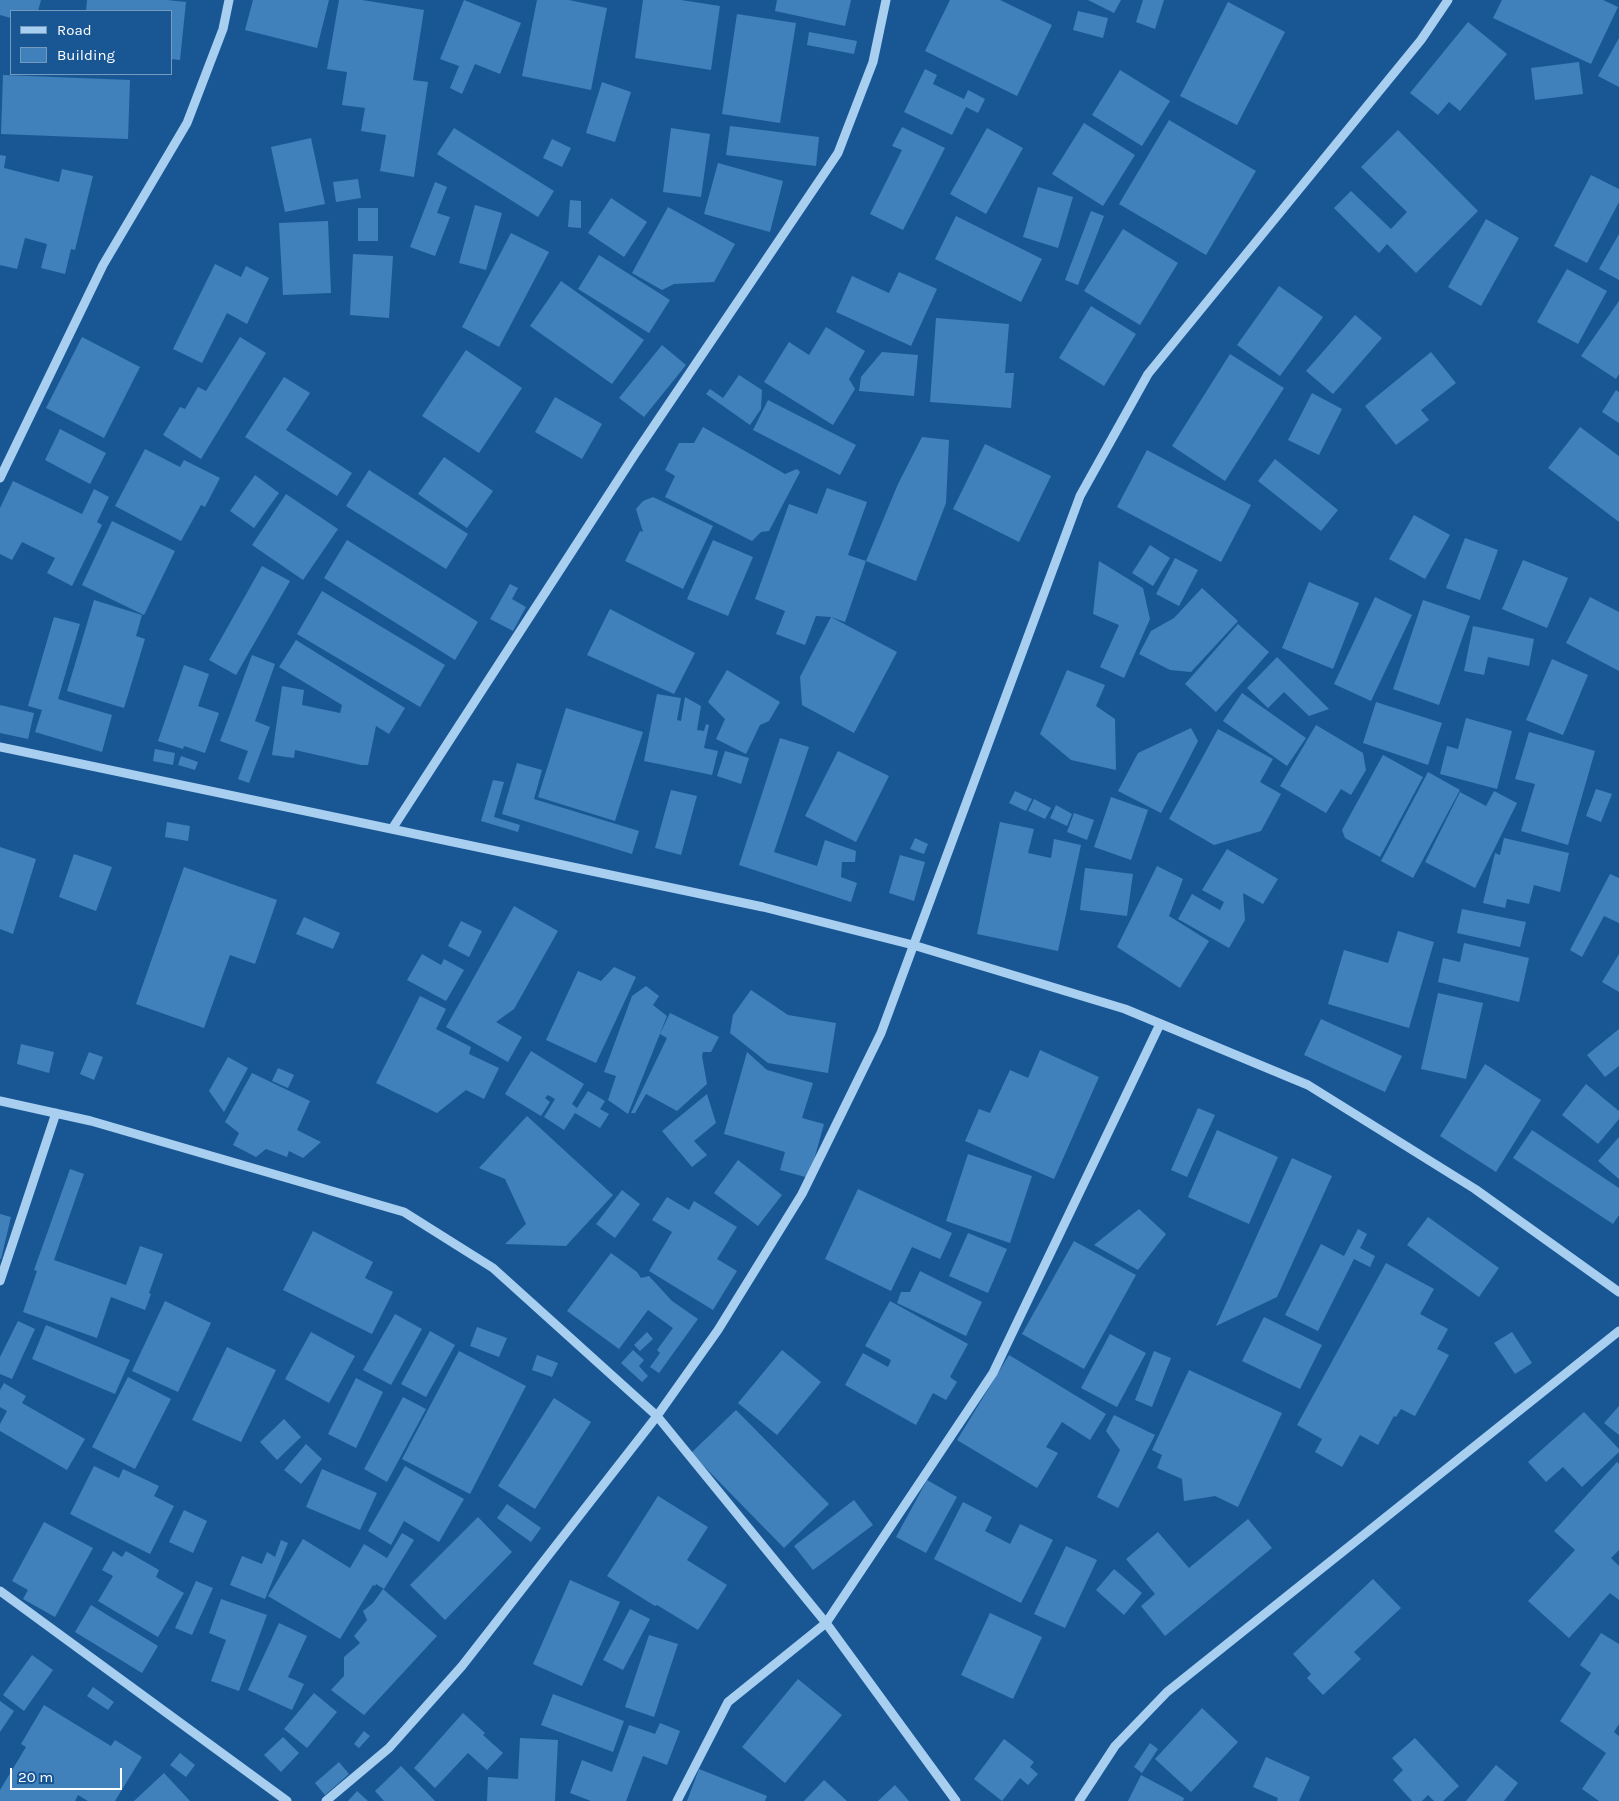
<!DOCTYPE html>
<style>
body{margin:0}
#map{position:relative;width:1619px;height:1801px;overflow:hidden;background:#185794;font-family:Karla,sans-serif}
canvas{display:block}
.legend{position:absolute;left:10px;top:10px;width:162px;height:65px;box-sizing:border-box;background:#185794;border:1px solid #749abf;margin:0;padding:6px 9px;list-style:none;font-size:15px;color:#fff}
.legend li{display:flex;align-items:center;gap:10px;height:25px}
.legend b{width:25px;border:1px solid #749abf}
.scale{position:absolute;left:10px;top:1768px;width:112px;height:22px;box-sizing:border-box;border:2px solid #fff;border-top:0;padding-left:6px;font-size:15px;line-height:18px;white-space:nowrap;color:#fff;-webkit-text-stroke:4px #185794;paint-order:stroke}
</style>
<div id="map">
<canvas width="1619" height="1801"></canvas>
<ul class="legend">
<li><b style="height:6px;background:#a8cef0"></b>Road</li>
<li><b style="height:14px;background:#4080bb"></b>Building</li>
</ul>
<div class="scale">20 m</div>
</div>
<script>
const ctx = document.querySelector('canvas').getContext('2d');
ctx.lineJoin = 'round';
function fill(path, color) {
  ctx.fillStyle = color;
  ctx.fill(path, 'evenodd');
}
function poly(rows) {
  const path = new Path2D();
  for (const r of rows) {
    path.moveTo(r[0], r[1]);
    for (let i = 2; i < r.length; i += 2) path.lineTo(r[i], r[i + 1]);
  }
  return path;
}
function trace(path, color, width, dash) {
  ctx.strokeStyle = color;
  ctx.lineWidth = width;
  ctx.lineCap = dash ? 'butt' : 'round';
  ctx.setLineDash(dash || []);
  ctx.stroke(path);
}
fill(poly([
 [0,0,41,0,38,11,11,11,11,18,0,15],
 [87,0,167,0,186,2,180,60,171,59,171,11,86,11],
 [253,0,329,0,317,48,245,30],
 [339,0,362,0,424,10,413,80,428,82,414,177,380,171,386,135,361,131,365,108,342,105,347,72,327,69],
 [464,0,521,23,500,74,475,64,462,94,450,88,459,66,440,59],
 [537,0,569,0,607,8,591,90,522,76],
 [643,0,681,0,720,6,711,70,635,58],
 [777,0,851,0,845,26,775,11],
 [950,0,1000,0,1052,25,1017,96,925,51],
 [1088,0,1121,0,1114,13],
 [1143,0,1164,0,1155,29,1136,22],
 [1502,0,1603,0,1618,7,1591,64,1493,18],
 [1228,2,1285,32,1237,125,1180,96],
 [1078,11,1108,18,1103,38,1073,30],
 [737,14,796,23,780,123,722,114],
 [1468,22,1507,54,1460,111,1449,102,1438,115,1410,93],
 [809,32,857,41,854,54,807,45],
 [1619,38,1619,87,1598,76],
 [1579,62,1583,94,1535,100,1531,68],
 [925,69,937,75,933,84,964,99,968,90,985,99,978,113,966,107,952,135,904,112],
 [1120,70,1170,101,1142,146,1092,115],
 [3,75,130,80,128,139,1,134],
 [602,82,631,92,615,142,586,133],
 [1169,120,1256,171,1206,255,1119,204],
 [1084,123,1135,155,1103,206,1052,174],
 [730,126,819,137,816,166,726,155],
 [902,127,945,148,903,230,870,214,902,150,892,146],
 [454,128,554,191,538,217,437,154],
 [671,128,710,134,701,197,663,192],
 [987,128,1023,148,986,214,950,194],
 [1398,130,1478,211,1416,273,1387,244,1379,253,1334,208,1351,191,1391,229,1407,212,1361,167],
 [311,138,325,204,285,212,271,147],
 [552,139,571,148,562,167,543,158],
 [0,155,6,156,4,168,59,182,62,169,93,176,75,250,71,249,65,274,41,268,47,244,25,238,17,269,0,265],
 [718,163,783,181,770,232,704,214],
 [1591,175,1619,189,1619,202,1587,263,1554,246],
 [358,179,361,198,336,202,333,182],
 [435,182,447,187,437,213,450,217,435,256,410,247],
 [1038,187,1073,197,1058,248,1023,237],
 [611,198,647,222,624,257,588,233],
 [570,200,581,201,581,228,568,227],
 [475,205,502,213,486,270,459,263],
 [668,207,735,244,714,282,674,284,662,290,632,273],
 [358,208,378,208,378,241,358,241],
 [1091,211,1104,216,1078,285,1065,280],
 [956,216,1042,259,1021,302,935,259],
 [1486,219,1519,238,1481,306,1448,287],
 [328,221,331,293,283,295,279,223],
 [1123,229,1178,263,1140,325,1084,291],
 [511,233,549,252,499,347,462,327],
 [1619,234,1619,280,1599,269],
 [353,254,393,256,389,318,350,315],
 [599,255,670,300,649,333,578,289],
 [215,264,241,277,246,266,269,278,247,324,227,313,202,363,173,349],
 [1567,269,1607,291,1578,344,1537,322],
 [899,272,937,289,911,346,836,312,852,276,889,293],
 [561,281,644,340,612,384,530,326],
 [1279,286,1323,317,1280,376,1237,345],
 [1619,301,1619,374,1616,379,1581,356],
 [1091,306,1136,334,1104,386,1059,358],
 [1355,315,1382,338,1333,394,1306,371],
 [936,318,1009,324,1005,373,1014,373,1011,408,930,402],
 [826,327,865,351,849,379,855,389,833,425,764,382,789,342,809,355],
 [82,337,140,367,104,438,46,408],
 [240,337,266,353,201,459,163,435,180,407,185,409,198,387,206,391],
 [662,345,686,365,644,417,619,398],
 [466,350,522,388,479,453,422,416],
 [882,352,918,355,914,396,859,391,861,377],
 [1431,352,1456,383,1421,410,1429,420,1396,445,1365,406],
 [1230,354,1284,388,1225,481,1172,446],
 [739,375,762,390,761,409,750,425,706,394,710,389,723,398],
 [284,377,310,393,286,430,352,473,337,496,245,437],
 [1616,390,1619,392,1619,423,1602,412],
 [1312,393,1342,409,1319,455,1288,440],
 [555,397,602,424,582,459,535,432],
 [768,400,856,445,840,475,753,430],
 [703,427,785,474,797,469,800,472,769,531,761,532,752,541,665,497,675,476,665,470,679,443,694,443],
 [1580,427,1619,456,1619,522,1548,468],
 [60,429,106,453,90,484,45,460],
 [922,437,949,440,946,503,916,581,866,561,898,484],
 [985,444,1051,476,1019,542,953,509],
 [145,449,180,467,184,460,220,478,205,507,201,505,181,541,115,506],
 [1147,450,1251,505,1221,562,1117,507],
 [444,457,493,491,467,528,418,494],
 [1275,459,1338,510,1321,531,1258,481],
 [369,470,468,534,446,569,346,506],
 [255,475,279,493,254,528,230,511],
 [13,481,82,514,94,489,109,497,97,522,102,525,72,586,47,573,55,558,22,542,12,560,0,554,0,508],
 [827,488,867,502,848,555,866,561,845,622,831,617,816,616,805,645,776,634,785,611,755,599,789,504,817,514],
 [286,494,338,529,303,580,252,545],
 [653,497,713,526,683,589,625,561,640,531,643,532,636,509,643,501],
 [1414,515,1450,535,1425,579,1389,559],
 [112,521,175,551,144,615,82,585],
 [1465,538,1498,550,1480,600,1446,588],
 [347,540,478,622,455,660,324,578],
 [713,540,753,557,728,616,687,599],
 [1150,545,1170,558,1153,586,1132,573],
 [1175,558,1198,570,1179,606,1156,594],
 [1523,560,1568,578,1547,628,1502,609],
 [1099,561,1143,588,1150,619,1124,678,1100,667,1119,625,1093,614],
 [262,566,290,581,236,675,209,660],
 [1309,582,1359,603,1333,669,1282,648],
 [510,584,518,588,512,599,526,607,513,631,490,619],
 [1202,588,1238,621,1191,672,1170,670,1139,654,1151,631,1174,618],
 [322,591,445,665,420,707,297,634],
 [1375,597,1412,615,1371,701,1334,684],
 [1590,597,1619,612,1619,671,1566,643],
 [94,600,142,615,136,636,145,639,124,708,67,691],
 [1423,600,1470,616,1439,705,1393,689],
 [610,609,695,653,674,694,587,655],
 [54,617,80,624,58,699,112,715,102,752,35,732,42,710,28,706],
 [831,617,897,652,854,733,802,705,800,677],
 [1238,624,1269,652,1216,712,1185,684],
 [1473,626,1534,639,1529,666,1488,657,1484,675,1464,671],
 [296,640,405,708,389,734,376,726,368,765,361,765,295,750,294,758,272,755,282,686,304,690,302,705,340,713,342,705,279,667],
 [252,655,275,664,255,721,270,727,249,783,238,779,248,751,220,741],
 [1277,657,1329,709,1309,716,1284,692,1268,708,1247,688],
 [1552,659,1588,675,1563,735,1526,720],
 [184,665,209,674,198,706,219,713,205,753,184,746,183,749,158,741],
 [727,670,780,702,769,721,760,725,746,754,716,739,725,719,708,702],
 [1067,670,1105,685,1096,706,1115,719,1116,770,1071,760,1040,734],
 [1242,693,1306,738,1287,766,1223,721],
 [657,694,681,698,677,720,681,721,685,697,701,706,697,730,704,731,706,724,709,725,704,748,718,751,712,775,644,761],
 [1376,702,1442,723,1428,765,1363,743],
 [0,705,34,713,28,739,0,733],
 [566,708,643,732,615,821,538,797],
 [1466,718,1512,731,1497,789,1440,774,1447,746,1458,749],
 [1316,725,1363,753,1366,770,1351,795,1341,789,1326,813,1280,786],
 [1191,728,1198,741,1161,813,1118,791,1138,753],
 [1218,729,1273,759,1260,782,1281,794,1261,831,1214,845,1169,819],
 [1529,732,1595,751,1568,845,1521,831,1535,784,1515,779],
 [780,738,809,747,774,852,817,866,825,840,856,851,855,862,842,862,841,877,857,883,851,902,739,865],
 [155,749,175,753,173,765,153,761],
 [725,751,749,758,741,784,717,776],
 [838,751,889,776,856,842,805,816],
 [1383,755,1423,777,1380,857,1345,838,1342,830],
 [181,756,198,762,195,770,178,765],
 [517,763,542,770,534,799,639,831,632,854,502,814],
 [1428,772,1460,790,1413,878,1381,861],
 [493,780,504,782,494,817,520,825,518,832,481,821],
 [1596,789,1612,794,1601,822,1586,816],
 [671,790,697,796,681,855,655,848],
 [1015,791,1032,799,1026,811,1009,803],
 [1494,791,1517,803,1475,888,1425,862,1460,792,1486,806],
 [1111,797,1148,810,1131,860,1094,847],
 [1034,799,1051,808,1045,819,1028,811],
 [1056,805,1072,814,1067,826,1050,818],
 [1074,813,1094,820,1087,840,1067,832],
 [167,822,190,826,188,841,165,837],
 [1000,822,1034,829,1028,853,1051,858,1054,839,1081,845,1058,951,977,934],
 [915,838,928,844,924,854,910,849],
 [1504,838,1569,853,1560,892,1534,885,1529,904,1507,899,1505,908,1483,903,1495,853,1500,855],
 [0,847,36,859,13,934,0,929],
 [1227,849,1278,879,1263,904,1243,893,1245,920,1229,948,1178,919,1192,894,1220,910,1224,902,1202,890],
 [74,854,112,867,96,911,59,897],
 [900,855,925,862,914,901,889,893],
 [1157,866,1183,879,1169,916,1209,941,1180,988,1117,947],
 [184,867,277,900,255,964,230,955,204,1028,136,1004],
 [1085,868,1133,874,1127,916,1080,910],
 [1610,874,1619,878,1619,923,1604,916,1582,957,1570,950],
 [514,906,558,931,514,1009,496,1022,522,1037,508,1062,446,1027],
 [1462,909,1526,922,1520,947,1457,933],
 [304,917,340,933,333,949,296,934],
 [461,921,482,931,469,957,448,946],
 [1398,931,1434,942,1409,1028,1328,1004,1344,950,1388,963],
 [1464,943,1529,958,1519,1002,1438,982,1443,958,1460,962],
 [422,954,441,965,444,959,464,970,446,1001,407,980],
 [1619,954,1619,992,1602,982],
 [614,967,636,977,596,1063,546,1040,578,971,601,981],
 [646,986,659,996,653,1005,667,1016,628,1114,608,1100,616,1076,604,1072,632,996],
 [751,990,788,1015,836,1023,828,1073,768,1063,730,1033,733,1015],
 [1438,993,1483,1003,1466,1079,1421,1069],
 [420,996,446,1009,436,1029,471,1047,469,1054,499,1068,484,1099,466,1090,437,1113,376,1083],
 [670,1013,719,1037,711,1052,703,1052,702,1056,707,1084,677,1111,646,1094,635,1113,631,1113,667,1038,660,1034],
 [1321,1019,1402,1056,1385,1092,1304,1055],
 [1619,1029,1619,1066,1605,1077,1587,1055],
 [21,1044,54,1052,49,1073,17,1064],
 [1040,1050,1099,1077,1054,1179,965,1141,979,1109,990,1113,1010,1070,1028,1078],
 [531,1051,584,1084,572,1104,577,1108,588,1091,605,1101,600,1109,609,1114,600,1128,575,1113,564,1130,544,1117,555,1099,548,1095,545,1098,550,1102,541,1116,505,1094],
 [89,1052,103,1057,94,1080,80,1074],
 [747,1052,767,1070,813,1083,802,1118,824,1124,809,1178,780,1170,785,1152,724,1134],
 [228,1057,248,1068,224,1112,209,1091],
 [1485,1064,1541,1100,1496,1172,1440,1136],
 [278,1068,294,1075,288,1088,272,1081],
 [252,1073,310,1101,297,1130,321,1142,303,1158,289,1151,287,1157,266,1149,256,1157,233,1145,239,1133,225,1122],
 [1586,1084,1619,1111,1619,1119,1598,1144,1562,1115],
 [707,1094,716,1123,694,1141,707,1155,692,1167,662,1131],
 [1198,1108,1215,1115,1187,1177,1171,1170],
 [527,1116,613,1195,566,1246,505,1244,526,1224,505,1179,479,1168],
 [1217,1130,1278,1157,1249,1224,1188,1197],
 [1532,1130,1619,1188,1619,1215,1613,1224,1513,1158],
 [1619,1137,1619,1179,1598,1161],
 [968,1154,1032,1176,1010,1243,946,1221],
 [1292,1158,1332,1176,1277,1297,1216,1326],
 [738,1160,782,1195,758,1226,714,1193],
 [70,1169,84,1174,54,1260,126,1285,140,1246,163,1254,149,1293,151,1294,145,1310,111,1297,97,1338,23,1312,37,1271,34,1270],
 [858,1189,952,1233,940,1259,912,1247,891,1291,825,1259],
 [622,1190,640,1204,615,1238,596,1224],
 [667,1197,689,1210,694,1201,737,1227,717,1259,737,1271,713,1310,649,1271,672,1232,652,1220],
 [1139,1209,1166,1234,1138,1270,1094,1245],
 [0,1214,11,1217,1,1259,0,1259],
 [1428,1217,1499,1268,1479,1297,1407,1245],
 [1358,1229,1367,1234,1360,1248,1375,1256,1370,1267,1354,1259,1318,1331,1285,1315,1321,1244,1344,1256],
 [313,1231,373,1262,365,1278,393,1292,372,1334,283,1290],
 [968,1233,1007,1249,988,1293,949,1276],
 [1074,1241,1136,1275,1084,1369,1022,1334],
 [611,1253,637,1272,641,1278,649,1276,672,1301,698,1319,659,1373,650,1367,660,1353,657,1350,673,1328,648,1310,619,1349,567,1311],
 [1386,1263,1434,1289,1420,1314,1448,1329,1437,1349,1449,1355,1415,1416,1401,1409,1396,1417,1394,1416,1378,1445,1360,1435,1342,1467,1315,1452,1322,1439,1297,1425],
 [920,1271,982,1302,966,1336,897,1303,901,1292,910,1292],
 [165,1301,211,1323,178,1392,132,1371],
 [890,1301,968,1344,950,1377,957,1382,946,1400,933,1393,916,1425,845,1385,863,1353,888,1367,891,1360,865,1346],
 [395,1314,422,1329,391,1385,363,1370],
 [1264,1317,1322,1345,1300,1389,1242,1361],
 [18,1321,35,1329,12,1379,0,1374,0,1357],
 [46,1325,130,1360,115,1394,32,1359],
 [477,1327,507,1338,499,1357,470,1346],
 [430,1331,455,1345,426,1397,401,1384],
 [311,1332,355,1356,329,1403,285,1379],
 [647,1332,653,1339,640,1351,634,1345],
 [1512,1332,1532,1363,1515,1374,1494,1343],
 [1110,1334,1146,1353,1117,1407,1081,1388],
 [227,1347,276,1370,241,1442,192,1420],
 [633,1350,644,1360,639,1366,648,1376,642,1382,621,1363],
 [782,1350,821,1382,777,1435,738,1403],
 [459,1351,526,1386,470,1494,402,1459],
 [1154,1351,1171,1358,1152,1407,1135,1400],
 [537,1355,558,1363,552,1377,532,1370],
 [1009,1355,1106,1414,1090,1440,1062,1422,1046,1447,1058,1453,1037,1488,957,1440],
 [1189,1370,1282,1413,1238,1507,1215,1496,1184,1501,1182,1479,1157,1468,1162,1455,1152,1450],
 [128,1377,171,1399,135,1469,92,1447],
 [356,1378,383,1392,356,1448,328,1434],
 [4,1383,26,1396,22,1403,85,1439,67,1470,0,1431,0,1424,7,1411,0,1407,0,1390],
 [403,1397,426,1409,387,1482,364,1469],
 [554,1398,591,1422,535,1509,498,1486],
 [1619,1406,1619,1435,1604,1423],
 [736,1410,829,1504,784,1548,691,1453],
 [1584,1412,1619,1449,1619,1452,1582,1487,1563,1467,1546,1482,1528,1462],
 [1114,1415,1155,1435,1118,1508,1097,1497,1120,1450,1106,1431],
 [284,1419,301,1437,277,1460,260,1442],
 [306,1444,322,1459,301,1484,284,1470],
 [1617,1462,1619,1464,1619,1550,1611,1558,1619,1566,1619,1600,1610,1593,1569,1638,1528,1601,1575,1550,1554,1531],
 [94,1466,119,1478,123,1469,159,1486,154,1496,174,1506,150,1554,70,1514],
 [405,1466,464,1499,439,1542,404,1521,391,1545,368,1531],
 [322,1469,377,1493,360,1530,306,1507],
 [927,1480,957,1497,926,1553,896,1537],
 [658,1496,708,1527,687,1560,727,1585,698,1630,657,1605,655,1606,607,1576],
 [854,1500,873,1525,813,1570,794,1546],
 [963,1502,992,1517,985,1531,1010,1544,1020,1524,1053,1540,1021,1603,934,1559],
 [507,1504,541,1528,531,1542,497,1518],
 [184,1510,207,1521,193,1553,169,1542],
 [478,1517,512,1552,445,1620,410,1585],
 [1248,1519,1272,1548,1165,1636,1141,1606,1155,1594,1126,1559,1158,1532,1189,1568],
 [44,1522,93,1548,55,1617,23,1599,28,1590,12,1581],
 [402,1533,414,1540,384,1589,376,1584,375,1586,373,1585,340,1639,268,1596,303,1539,350,1568,364,1544,387,1558],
 [281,1540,288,1543,265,1599,230,1585,242,1556,262,1564,267,1552,275,1557],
 [1066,1546,1097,1560,1065,1628,1034,1614],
 [113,1551,122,1557,126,1551,159,1570,156,1577,184,1593,158,1637,98,1601,113,1576,102,1570],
 [1114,1569,1142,1593,1124,1615,1096,1590],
 [1373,1579,1401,1608,1354,1652,1361,1659,1323,1695,1307,1678,1311,1674,1293,1654],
 [570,1580,620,1602,582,1686,533,1664],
 [196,1581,213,1588,192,1635,175,1628],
 [383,1589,437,1636,364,1715,331,1690,344,1676,344,1657,360,1643,354,1636,367,1620,363,1611,373,1603],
 [221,1599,267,1615,239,1691,211,1681,226,1640,209,1633],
 [91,1605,158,1646,142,1673,75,1632],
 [630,1609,650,1619,623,1670,603,1660],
 [990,1613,1042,1637,1013,1699,961,1675],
 [279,1623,307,1636,288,1677,304,1684,292,1710,248,1690],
 [1601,1633,1619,1644,1619,1724,1614,1732,1619,1736,1619,1801,1599,1801,1582,1789,1606,1753,1560,1721,1591,1673,1580,1665],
 [649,1635,678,1644,654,1717,625,1707],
 [32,1655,53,1670,24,1711,3,1695],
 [798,1679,842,1715,785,1783,742,1747],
 [93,1687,114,1702,108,1710,87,1696],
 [314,1693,337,1712,307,1748,284,1729],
 [553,1694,624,1721,613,1752,541,1725],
 [0,1701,14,1711,0,1732],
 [44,1705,111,1746,115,1740,142,1757,115,1801,88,1801,78,1795,75,1801,0,1801,0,1790,26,1747,21,1744],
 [1202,1708,1238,1742,1191,1792,1155,1759],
 [463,1713,485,1733,483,1735,503,1753,487,1770,468,1753,435,1788,414,1768],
 [660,1723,680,1731,667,1765,643,1756,626,1801,591,1801,570,1793,582,1760,612,1772,629,1725,655,1734],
 [364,1731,370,1736,359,1748,354,1744],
 [283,1737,299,1753,281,1772,264,1755],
 [520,1738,558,1740,555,1801,487,1801,488,1777,518,1779],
 [1415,1738,1459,1786,1443,1801,1434,1801,1428,1795,1422,1801,1412,1801,1393,1780,1403,1770,1392,1758],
 [1004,1739,1034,1762,1030,1767,1038,1774,1028,1785,1020,1778,1002,1801,974,1779],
 [1150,1743,1158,1749,1142,1773,1134,1767],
 [180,1753,195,1765,186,1777,170,1765],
 [1266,1757,1310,1777,1299,1801,1277,1801,1278,1798,1253,1787],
 [339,1762,349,1774,325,1795,315,1783],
 [1496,1765,1518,1783,1504,1801,1466,1801],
 [401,1766,435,1801,384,1801,375,1791],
 [699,1769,767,1796,765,1801,687,1801],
 [164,1773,190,1801,134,1801],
 [1141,1775,1184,1798,1183,1801,1128,1801],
 [824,1780,847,1801,804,1801],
 [895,1785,909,1801,878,1801],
 [357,1791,368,1801,348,1801]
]), '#4080bb');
trace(poly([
 [0,478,103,265,187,123,223,29,229,0],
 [0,747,763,907,913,945,1125,1009,1308,1085,1475,1189,1619,1292],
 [392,829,635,454,838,153,873,62,886,0],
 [0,1101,91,1121,404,1212,493,1268,657,1416,826,1623,956,1801],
 [0,1281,56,1113],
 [0,1591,287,1801],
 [326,1801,389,1748,462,1666,657,1416,718,1330,802,1194,881,1033,1080,496,1148,374,1421,40,1448,0],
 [677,1801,728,1702,826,1623,993,1373,1160,1024],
 [1079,1801,1115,1746,1167,1692,1619,1331]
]), '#a8cef0', 9);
</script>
